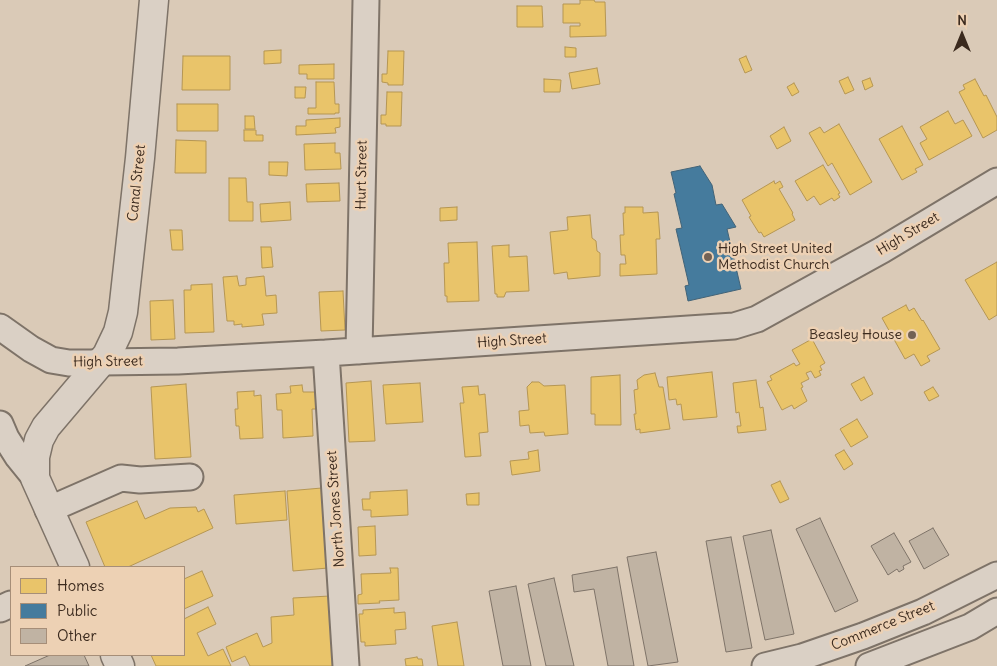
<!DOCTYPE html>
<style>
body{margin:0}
#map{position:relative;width:997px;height:666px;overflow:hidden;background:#dacab7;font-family:Delius,sans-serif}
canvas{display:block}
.legend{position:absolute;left:10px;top:566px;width:175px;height:90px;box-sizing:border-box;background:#edd1b4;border:1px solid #a68e78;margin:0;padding:6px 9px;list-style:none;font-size:15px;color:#3b2a1e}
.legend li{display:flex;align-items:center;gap:10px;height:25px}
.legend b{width:25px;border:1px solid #a68e78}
.north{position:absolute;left:937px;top:10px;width:50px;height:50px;-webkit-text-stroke:4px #edd1b4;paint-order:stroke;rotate:0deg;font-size:14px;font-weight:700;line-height:20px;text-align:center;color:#3b2a1e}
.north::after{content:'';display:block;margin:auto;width:18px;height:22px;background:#3b2a1e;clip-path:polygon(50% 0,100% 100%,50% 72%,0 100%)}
</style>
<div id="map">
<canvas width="997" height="666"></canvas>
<ul class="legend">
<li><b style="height:14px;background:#e9c46a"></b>Homes</li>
<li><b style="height:14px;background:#457b9d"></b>Public</li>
<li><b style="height:14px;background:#c0b3a3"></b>Other</li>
</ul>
<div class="north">N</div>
</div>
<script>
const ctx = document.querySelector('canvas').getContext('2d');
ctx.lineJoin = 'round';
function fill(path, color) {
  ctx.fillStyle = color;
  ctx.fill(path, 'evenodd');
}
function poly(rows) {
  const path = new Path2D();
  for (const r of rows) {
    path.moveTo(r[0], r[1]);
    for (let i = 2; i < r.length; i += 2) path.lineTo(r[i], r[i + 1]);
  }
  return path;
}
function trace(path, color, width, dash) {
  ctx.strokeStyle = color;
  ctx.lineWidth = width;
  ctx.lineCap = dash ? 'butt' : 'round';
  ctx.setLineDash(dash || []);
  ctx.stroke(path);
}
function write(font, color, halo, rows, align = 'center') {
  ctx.font = font + ' Delius,sans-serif';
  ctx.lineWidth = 5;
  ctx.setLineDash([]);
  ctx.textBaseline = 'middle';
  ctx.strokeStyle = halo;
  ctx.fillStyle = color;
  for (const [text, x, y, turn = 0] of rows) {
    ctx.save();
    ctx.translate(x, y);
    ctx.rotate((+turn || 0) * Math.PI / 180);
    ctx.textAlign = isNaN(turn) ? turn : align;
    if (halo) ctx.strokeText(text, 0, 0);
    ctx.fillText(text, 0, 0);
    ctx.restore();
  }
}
const homes = poly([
 [580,0,594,0,595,2,605,2,606,36,570,37,570,26,580,26,580,23,563,23,563,4,580,4,580,0],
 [517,6,542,6,543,27,517,27,517,6],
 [565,47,576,48,576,57,565,57,565,47],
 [281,50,281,63,264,64,264,51,281,50],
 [388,51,404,51,403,85,388,85,388,83,382,82,382,74,387,74,388,51],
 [183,56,230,56,230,90,182,90,183,56],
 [746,56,752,70,745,73,739,59,746,56],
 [334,64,334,79,307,79,307,74,299,74,299,65,334,64],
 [597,68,600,84,572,89,569,73,597,68],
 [848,77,854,90,845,94,839,81,848,77],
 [870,78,873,86,865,90,862,81,870,78],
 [544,79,561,80,560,92,544,92,544,79],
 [975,79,984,96,986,95,997,117,997,130,983,138,959,92,965,89,963,85,975,79],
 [316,82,334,82,335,104,339,104,339,113,335,113,335,114,308,114,308,108,316,108,316,82],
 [794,83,799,92,792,96,787,87,794,83],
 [295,87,306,87,305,98,295,98,295,87],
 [387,92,402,92,401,126,386,126,386,124,381,124,381,115,386,115,387,92],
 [177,104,218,104,218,131,177,131,177,104],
 [948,111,955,124,963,120,972,136,929,160,920,143,927,139,920,127,948,111],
 [245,116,254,116,255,129,245,129,245,116],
 [340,118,340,127,335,128,336,133,296,135,296,126,306,126,306,120,340,118],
 [839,124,872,182,850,195,832,163,828,166,809,133,820,127,824,133,839,124],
 [902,126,923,165,915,169,917,172,902,180,879,139,902,126],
 [784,127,791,141,777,149,770,136,784,127],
 [244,130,256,130,256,135,263,135,263,141,244,141,244,130],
 [176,140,206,141,206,173,175,173,176,140],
 [335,143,335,153,340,153,341,169,305,170,304,144,335,143],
 [269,162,288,162,287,176,269,175,269,162],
 [823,165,840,193,838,194,840,197,834,201,832,198,820,205,814,196,807,201,795,181,823,165],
 [229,178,246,178,247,202,253,202,253,221,229,221,229,178],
 [774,181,775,184,780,181,783,187,779,189,793,213,792,214,795,220,764,237,761,232,759,233,749,217,751,216,742,200,774,181],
 [339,183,340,201,307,202,306,184,339,183],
 [290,202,291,220,261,222,260,204,290,202],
 [457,207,457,220,440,221,440,208,457,207],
 [625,207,643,207,643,213,658,212,660,239,656,239,657,274,620,276,620,264,626,264,625,255,621,255,620,235,624,235,623,213,625,213,625,207],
 [590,215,592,238,596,241,597,251,600,253,600,276,568,279,567,272,554,274,550,232,568,230,567,217,590,215],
 [170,230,182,230,183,250,172,250,170,230],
 [477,242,479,301,447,302,447,296,445,296,444,263,449,263,448,243,477,242],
 [509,245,509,257,527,256,529,291,506,292,504,297,497,297,497,294,495,294,492,246,509,245],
 [261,247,271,247,273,267,262,268,261,247],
 [997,262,997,315,989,320,965,280,997,262],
 [237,276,239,286,246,285,246,278,264,276,266,296,276,295,277,313,262,314,264,325,242,327,242,324,234,325,234,321,227,321,223,277,237,276],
 [212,284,214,332,185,333,184,290,191,290,191,285,212,284],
 [343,291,345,330,321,331,319,292,343,291],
 [173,300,175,339,151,340,150,301,173,300],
 [906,305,909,311,914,308,922,321,923,320,940,349,927,356,930,361,921,366,914,354,905,359,882,318,906,305],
 [812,339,825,363,820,366,822,370,819,371,821,375,815,378,811,371,806,373,809,379,801,383,803,387,801,388,807,401,794,409,792,405,782,410,767,382,772,380,770,376,794,363,796,366,800,364,792,350,812,339],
 [712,372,717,417,683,420,681,404,677,405,676,399,669,400,667,377,712,372],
 [655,373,659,387,663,387,670,429,640,433,640,429,636,430,634,414,636,414,634,390,638,389,637,380,644,375,655,373],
 [620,375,621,425,595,425,595,414,591,414,591,377,620,375],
 [864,377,873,394,861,401,851,384,864,377],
 [756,380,760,408,763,407,766,430,738,433,737,426,741,426,739,412,736,413,733,383,756,380],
 [371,381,375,441,349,442,346,383,371,381],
 [532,382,539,382,544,386,565,385,568,434,545,436,544,432,530,433,529,425,520,426,519,411,529,410,527,387,532,382],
 [420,383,423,422,386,424,383,385,420,383],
 [186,384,191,457,155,459,151,387,186,384],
 [302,385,303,392,318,392,318,409,312,409,313,436,283,438,282,410,277,410,276,394,291,393,290,386,302,385],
 [478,386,479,395,485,394,488,432,479,433,481,456,465,457,460,403,464,403,462,387,478,386],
 [933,387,939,396,929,401,924,392,933,387],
 [254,391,254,396,261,395,263,438,240,439,239,426,236,426,235,409,238,409,237,392,254,391],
 [857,419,868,437,851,447,840,429,857,419],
 [538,450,540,471,512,475,510,461,529,459,528,452,538,450],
 [844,450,853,464,844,470,835,455,844,450],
 [780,481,789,499,780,503,771,485,780,481],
 [322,488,328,568,293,571,287,491,322,488],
 [407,490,408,515,371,517,371,510,363,510,362,499,370,499,370,492,407,490],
 [285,491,287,520,236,524,234,495,285,491],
 [479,493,479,505,467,505,466,494,479,493],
 [137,501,145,519,170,508,196,507,198,512,204,509,213,528,128,567,105,567,86,522,137,501],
 [375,526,376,555,359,556,358,527,375,526],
 [390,568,398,568,399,600,379,601,380,603,358,604,358,595,362,594,361,574,391,573,390,568],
 [202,571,213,596,184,609,184,579,202,571],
 [330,596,334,666,250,666,245,656,232,662,226,647,257,633,263,647,272,643,271,617,294,615,293,598,330,596],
 [208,607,216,624,197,633,208,656,223,649,231,666,156,666,151,655,184,655,184,619,208,607],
 [394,608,394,613,405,612,406,629,395,630,396,644,365,646,365,642,361,642,359,614,363,614,363,610,394,608],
 [457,622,464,666,438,666,432,626,457,622],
 [417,657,418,659,422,659,423,666,406,666,405,659,417,657]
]);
fill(homes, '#e9c46a');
trace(homes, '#b59653', 1);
const public = poly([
 [700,166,712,185,716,205,722,204,736,227,727,229,741,289,688,301,685,286,689,285,676,229,682,228,674,194,676,193,671,172,700,166]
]);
fill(public, '#457b9d');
trace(public, '#426377', 1);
const building = poly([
 [820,518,858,601,835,612,796,529,820,518],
 [933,528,949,555,924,569,909,541,933,528],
 [771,530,794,634,765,640,743,536,771,530],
 [894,533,911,562,903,566,904,569,899,572,897,569,888,575,871,546,894,533],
 [731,537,752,648,726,652,706,541,731,537],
 [656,552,678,662,648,666,627,557,656,552],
 [617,567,634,666,608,666,594,589,574,592,572,575,617,567],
 [554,578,574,666,546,666,528,584,554,578],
 [516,586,531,666,503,666,489,591,516,586],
 [50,655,84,655,89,666,25,666,50,655]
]);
fill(building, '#c0b3a3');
trace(building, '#7e7368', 1);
const minor = poly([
 [0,327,31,349,51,360,69,363,92,363,102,362,178,361,326,353,734,326,757,319,882,250,997,181],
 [359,351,366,0],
 [326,353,346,666],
 [0,424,6,438,18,457,35,478],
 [48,510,121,478,140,480,190,477],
 [0,609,11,604],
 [765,666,802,657,863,636,923,612,997,575],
 [869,666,970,627,997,611]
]);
const major = poly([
 [75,567,35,478,35,457,39,440,46,427,107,355,118,332,123,312,140,158,154,0],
 [115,655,120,666]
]);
trace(minor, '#7e7368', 29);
trace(major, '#7e7368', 31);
trace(minor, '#dad0c5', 25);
trace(major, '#dad0c5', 28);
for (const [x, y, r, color] of [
 [708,257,5,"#736254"],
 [912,335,5,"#736254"]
]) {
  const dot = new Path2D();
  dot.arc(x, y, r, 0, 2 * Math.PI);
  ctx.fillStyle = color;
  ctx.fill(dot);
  trace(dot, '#edd1b4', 2);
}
write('14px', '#3b2a1e', '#edd1b4', [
 ["Hurt Street",362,175,-89],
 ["Canal Street",137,183,-84],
 ["High Street",908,234,-31],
 ["High Street",512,341,-4],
 ["High Street",108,362,-1],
 ["North Jones Street",336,509,-94],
 ["Commerce Street",883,626,-22]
]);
write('14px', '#3b2a1e', '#edd1b4', [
 ["High Street United",718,249],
 ["Methodist Church",718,265],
 ["Beasley House",902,335,"right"]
], 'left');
</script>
